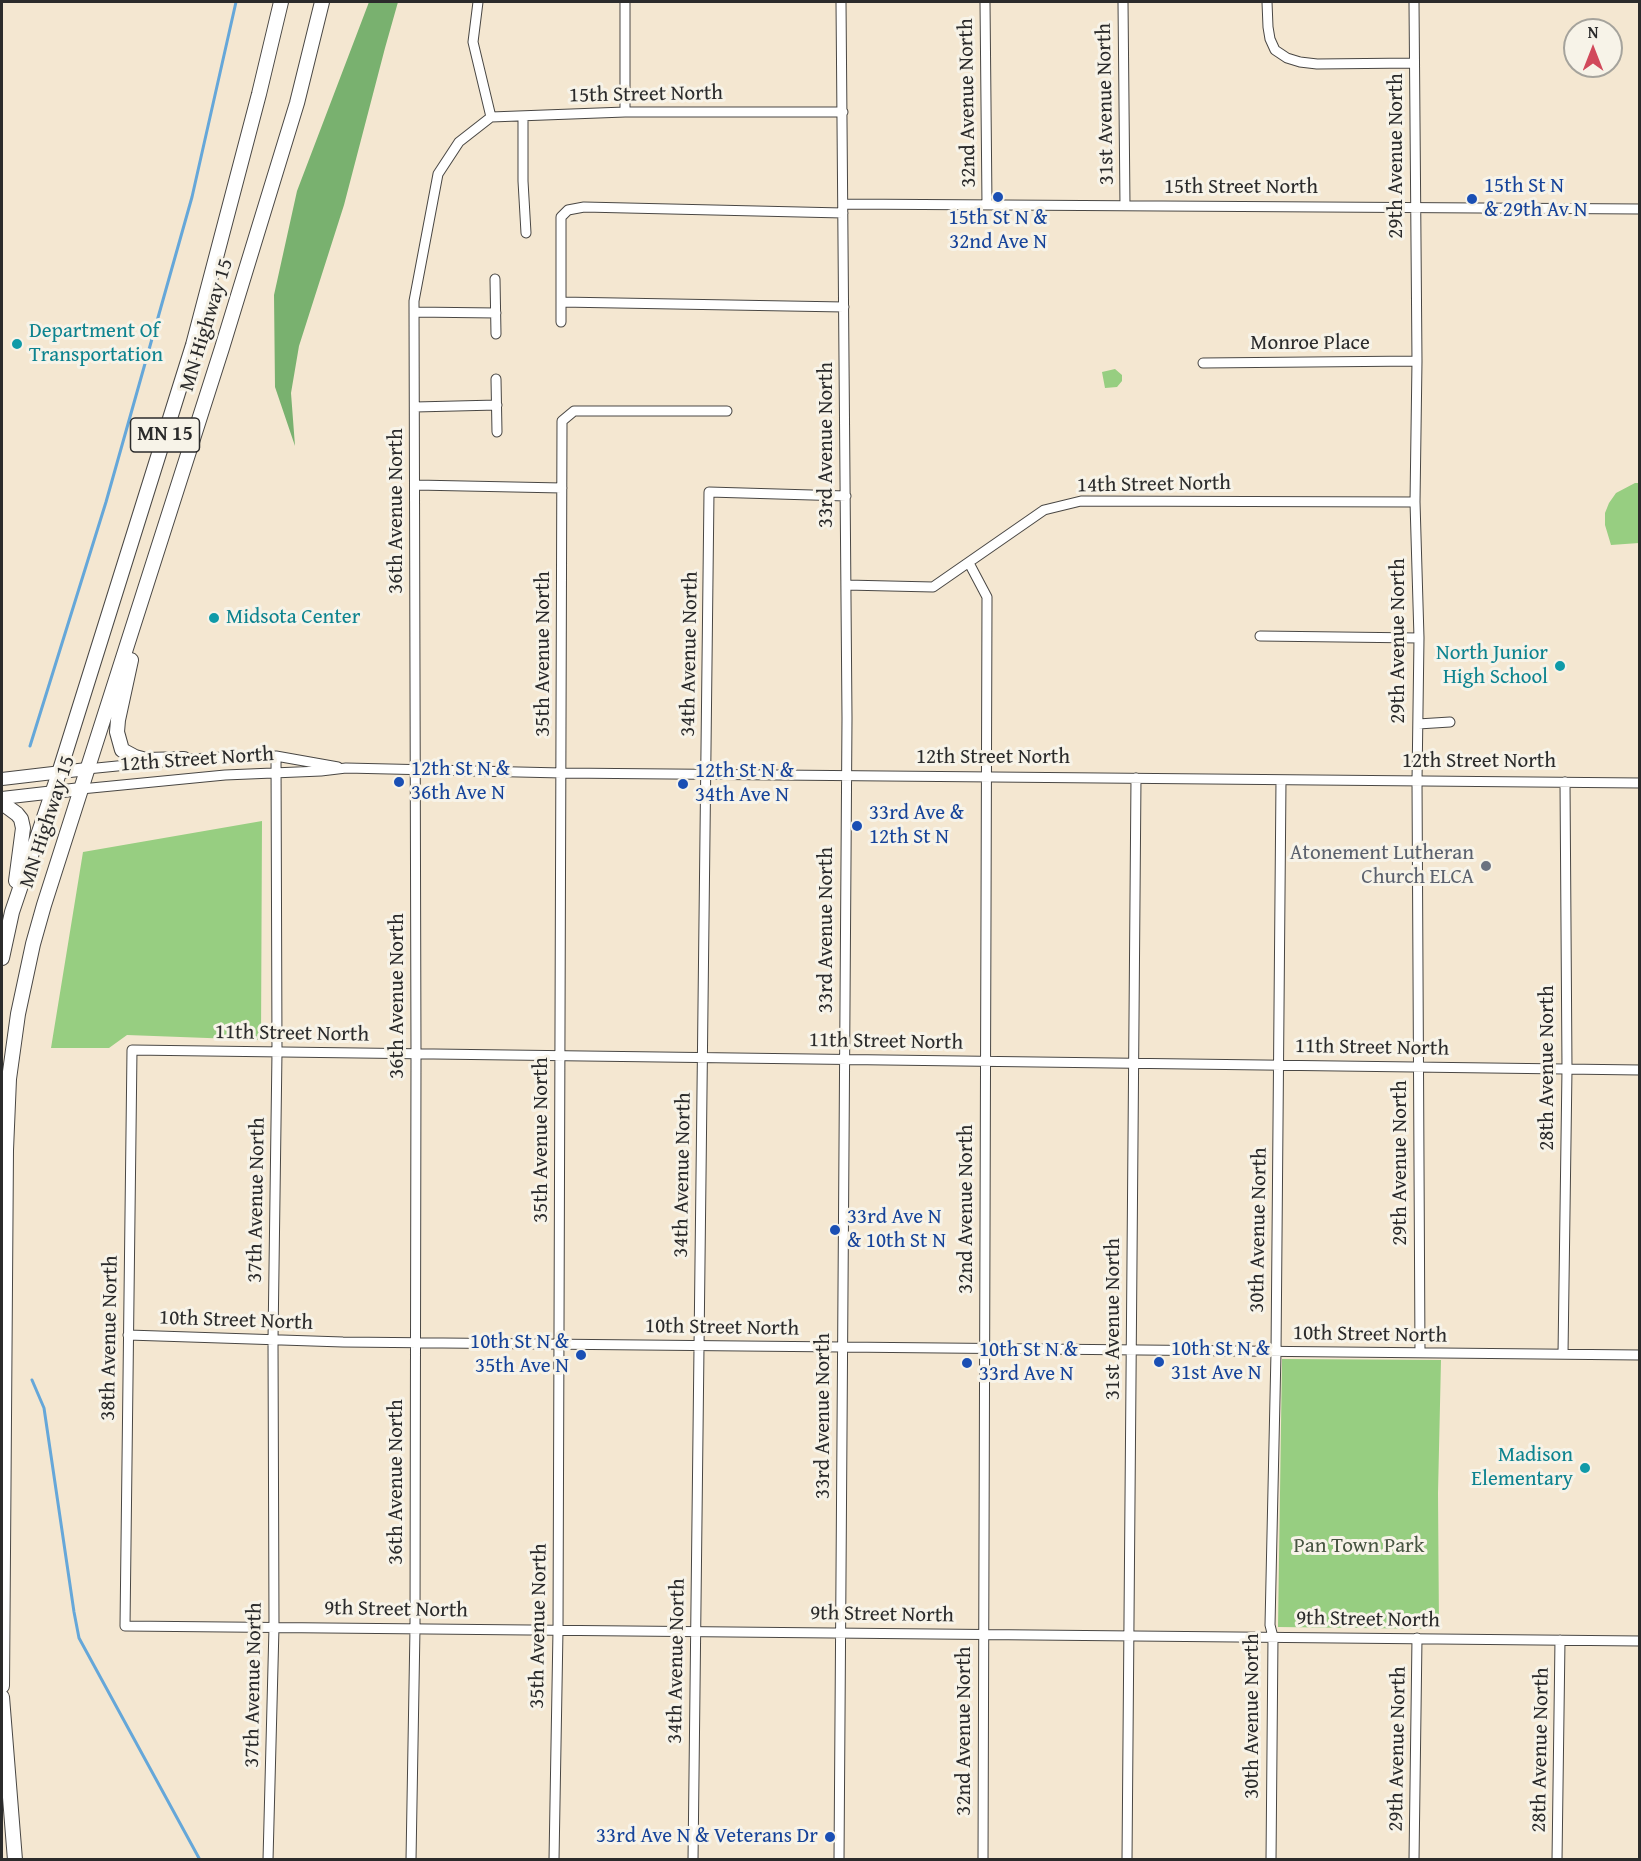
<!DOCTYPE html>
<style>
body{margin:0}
#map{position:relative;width:1641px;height:1861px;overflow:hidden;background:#f4e7d1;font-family:"Gentium Book Plus",serif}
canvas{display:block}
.frame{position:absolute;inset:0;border:3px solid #2b2b2b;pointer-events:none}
.north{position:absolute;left:1563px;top:18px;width:60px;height:60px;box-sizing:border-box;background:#f7f3e8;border:2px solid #a5a39c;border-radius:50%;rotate:0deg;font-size:16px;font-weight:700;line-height:24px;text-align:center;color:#2b2b2b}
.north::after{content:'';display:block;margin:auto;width:21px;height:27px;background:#d1495b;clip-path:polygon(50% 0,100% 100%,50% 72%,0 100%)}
</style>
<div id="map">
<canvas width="1641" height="1861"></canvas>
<div class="frame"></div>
<div class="north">N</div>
</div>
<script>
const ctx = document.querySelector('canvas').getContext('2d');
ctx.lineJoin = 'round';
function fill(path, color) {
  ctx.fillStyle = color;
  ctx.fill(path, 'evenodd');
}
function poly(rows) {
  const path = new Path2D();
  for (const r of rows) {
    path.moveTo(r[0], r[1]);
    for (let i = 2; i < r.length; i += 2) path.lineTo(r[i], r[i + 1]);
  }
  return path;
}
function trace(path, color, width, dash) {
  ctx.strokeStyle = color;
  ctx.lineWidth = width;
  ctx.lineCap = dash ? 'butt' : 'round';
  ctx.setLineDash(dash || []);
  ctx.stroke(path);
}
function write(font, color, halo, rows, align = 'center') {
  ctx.font = font + ' "Gentium Book Plus",serif';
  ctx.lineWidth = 6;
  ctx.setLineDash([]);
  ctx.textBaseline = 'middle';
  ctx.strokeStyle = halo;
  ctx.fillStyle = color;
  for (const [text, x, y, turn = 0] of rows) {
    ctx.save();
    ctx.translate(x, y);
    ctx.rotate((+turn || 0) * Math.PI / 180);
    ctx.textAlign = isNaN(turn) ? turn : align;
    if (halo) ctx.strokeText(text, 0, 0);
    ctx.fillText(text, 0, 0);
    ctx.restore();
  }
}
fill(poly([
 [1115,369,1122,375,1122,381,1117,387,1105,388,1102,372],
 [1635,483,1639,483,1639,543,1611,545,1605,525,1605,513,1609,503,1616,493],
 [262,821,261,1040,127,1035,109,1048,51,1048,83,852],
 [1282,1359,1441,1360,1438,1493,1439,1629,1278,1627]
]), '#97ce81');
fill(poly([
 [369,2,398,2,385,48,344,205,299,346,291,393,295,446,275,387,274,295,297,191]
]), '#79b16f');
trace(poly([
 [30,746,106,502,192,197,236,2],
 [32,1380,44,1408,74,1612,79,1638,200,1860]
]), '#65a7d9', 3);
const minor = poly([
 [478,2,473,42,491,117],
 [985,2,987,205],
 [1123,2,1125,206],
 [1267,2,1268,27,1270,39,1275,50,1287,58,1300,62,1317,64,1414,63],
 [1414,2,1417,361,1415,502,1419,638,1417,781,1420,1353],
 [625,112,625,2],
 [523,116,523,181,526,233],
 [843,204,1640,209],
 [495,279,496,334],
 [561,302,844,307],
 [414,312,496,313],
 [561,322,561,217,568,210,584,207,843,213],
 [1203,363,1417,361],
 [496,379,497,432],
 [415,407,497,405],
 [416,485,562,488],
 [969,563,987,597,983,1860],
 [846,585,933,587,1044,510,1081,501,1415,502],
 [1260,636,1419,638],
 [1418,724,1450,722],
 [179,760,236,756,276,756,338,767],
 [87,769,147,763],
 [81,789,225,775,321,771,346,768,562,773,1640,783],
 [1640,1070,132,1050,125,1626,1640,1641],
 [128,1335,343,1342,1640,1355],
 [1563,1354,1567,1069,1565,782],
 [268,1860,274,1627,273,1340,277,1052,276,756],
 [411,1860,415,1628,416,1054,414,301,438,174,459,142,491,117,625,112,843,112],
 [554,1860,558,1630,562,421,574,411,727,411],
 [693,1860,709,492,846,496],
 [839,1860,847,718,841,2],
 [1127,1860,1136,778],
 [1271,1860,1273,1637,1270,1625,1276,1352,1281,780],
 [1414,1860,1417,1638],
 [1557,1860,1560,1640]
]);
const major = poly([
 [2,779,87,769],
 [2,798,81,789]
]);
const highway = poly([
 [131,660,118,720,117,732,122,750,135,757,146,760,184,759],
 [2,803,17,814,21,819,23,828,16,881],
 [2,958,12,912,59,773,193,345,259,94,281,2],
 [2,1686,6,1150,9,1079,18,1014,33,944,44,905,222,348,297,103,322,2],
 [2,1697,15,1860]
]);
trace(minor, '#494744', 11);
trace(major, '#494744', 14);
trace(highway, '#494744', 16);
trace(minor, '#fff', 9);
trace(major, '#fff', 12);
trace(highway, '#fff', 14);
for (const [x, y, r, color] of [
 [998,197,6,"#1a4fb4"],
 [1472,199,6,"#1a4fb4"],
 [17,344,6,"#0f9aa8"],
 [214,618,6,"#0f9aa8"],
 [1560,666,6,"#0f9aa8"],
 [399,782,6,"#1a4fb4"],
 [683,784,6,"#1a4fb4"],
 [857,826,6,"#1a4fb4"],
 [1486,866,6,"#6b7280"],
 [835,1230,6,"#1a4fb4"],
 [581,1355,6,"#1a4fb4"],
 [1159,1362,6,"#1a4fb4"],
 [967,1363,6,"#1a4fb4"],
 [1585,1468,6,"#0f9aa8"],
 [830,1837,6,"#1a4fb4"]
]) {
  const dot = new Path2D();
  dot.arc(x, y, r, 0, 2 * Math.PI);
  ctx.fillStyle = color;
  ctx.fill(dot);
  trace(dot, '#f7f3e8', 2);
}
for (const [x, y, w] of [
 [165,435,69]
]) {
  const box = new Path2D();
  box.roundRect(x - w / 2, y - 17, w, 34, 4.5);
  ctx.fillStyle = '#f7f3e8';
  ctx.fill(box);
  trace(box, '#2b2b2b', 1.5);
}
write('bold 20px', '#2b2b2b', null, [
 ["MN 15",165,435]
]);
write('21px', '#2b2b2b', '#f7f3e8', [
 ["15th Street North",646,95,-1],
 ["32nd Avenue North",968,103,-91],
 ["31st Avenue North",1106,104,-91],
 ["29th Avenue North",1397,156,-90],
 ["15th Street North",1241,188],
 ["MN Highway 15",207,325,-73],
 ["Monroe Place",1310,344],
 ["33rd Avenue North",827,445,-90],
 ["14th Street North",1154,485,-1],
 ["36th Avenue North",397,511,-90],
 ["29th Avenue North",1399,641,-90],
 ["35th Avenue North",544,654,-90],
 ["34th Avenue North",690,654,-89],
 ["12th Street North",993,758],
 ["12th Street North",197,760,-4],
 ["12th Street North",1479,762],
 ["MN Highway 15",48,822,-72],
 ["33rd Avenue North",827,930,-90],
 ["36th Avenue North",398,996,-90],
 ["11th Street North",292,1034,1],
 ["11th Street North",886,1042,1],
 ["11th Street North",1372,1048,1],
 ["28th Avenue North",1548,1068,-90],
 ["35th Avenue North",542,1140,-90],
 ["29th Avenue North",1401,1163,-90],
 ["34th Avenue North",683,1175,-89],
 ["37th Avenue North",257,1200,-89],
 ["32nd Avenue North",967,1209,-90],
 ["30th Avenue North",1259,1230,-89],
 ["31st Avenue North",1114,1319,-90],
 ["10th Street North",236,1321,2],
 ["10th Street North",722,1328,1],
 ["10th Street North",1370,1335,1],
 ["38th Avenue North",110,1338,-89],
 ["33rd Avenue North",824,1416,-90],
 ["36th Avenue North",397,1482,-90],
 ["9th Street North",396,1610,1],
 ["9th Street North",882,1615,1],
 ["9th Street North",1368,1620,1],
 ["35th Avenue North",539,1626,-89],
 ["34th Avenue North",677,1661,-89],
 ["37th Avenue North",254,1685,-89],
 ["30th Avenue North",1253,1716,-90],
 ["32nd Avenue North",965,1731,-90],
 ["29th Avenue North",1398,1749,-89],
 ["28th Avenue North",1541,1750,-89]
]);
write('21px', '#164399', '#f7f3e8', [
 ["15th St N",1484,187],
 ["& 29th Av N",1484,211],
 ["15th St N &",998,219,"center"],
 ["32nd Ave N",998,243,"center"],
 ["12th St N &",411,770],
 ["36th Ave N",411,794],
 ["12th St N &",695,772],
 ["34th Ave N",695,796],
 ["33rd Ave &",869,814],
 ["12th St N",869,838],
 ["33rd Ave N",847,1218],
 ["& 10th St N",847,1242],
 ["10th St N &",569,1343,"right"],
 ["35th Ave N",569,1367,"right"],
 ["10th St N &",1171,1350],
 ["31st Ave N",1171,1374],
 ["10th St N &",979,1351],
 ["33rd Ave N",979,1375],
 ["33rd Ave N & Veterans Dr",818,1837,"right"]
], 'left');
write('21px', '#0d838f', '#f7f3e8', [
 ["Department Of",29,332],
 ["Transportation",29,356],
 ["Midsota Center",226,618],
 ["North Junior",1548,654,"right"],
 ["High School",1548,678,"right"],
 ["Madison",1573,1456,"right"],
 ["Elementary",1573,1480,"right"]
], 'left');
write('21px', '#5b616d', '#f7f3e8', [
 ["Atonement Lutheran",1474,854],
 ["Church ELCA",1474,878]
], 'right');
write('21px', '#465440', '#f7f3e8', [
 ["Pan Town Park",1359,1547]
]);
</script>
